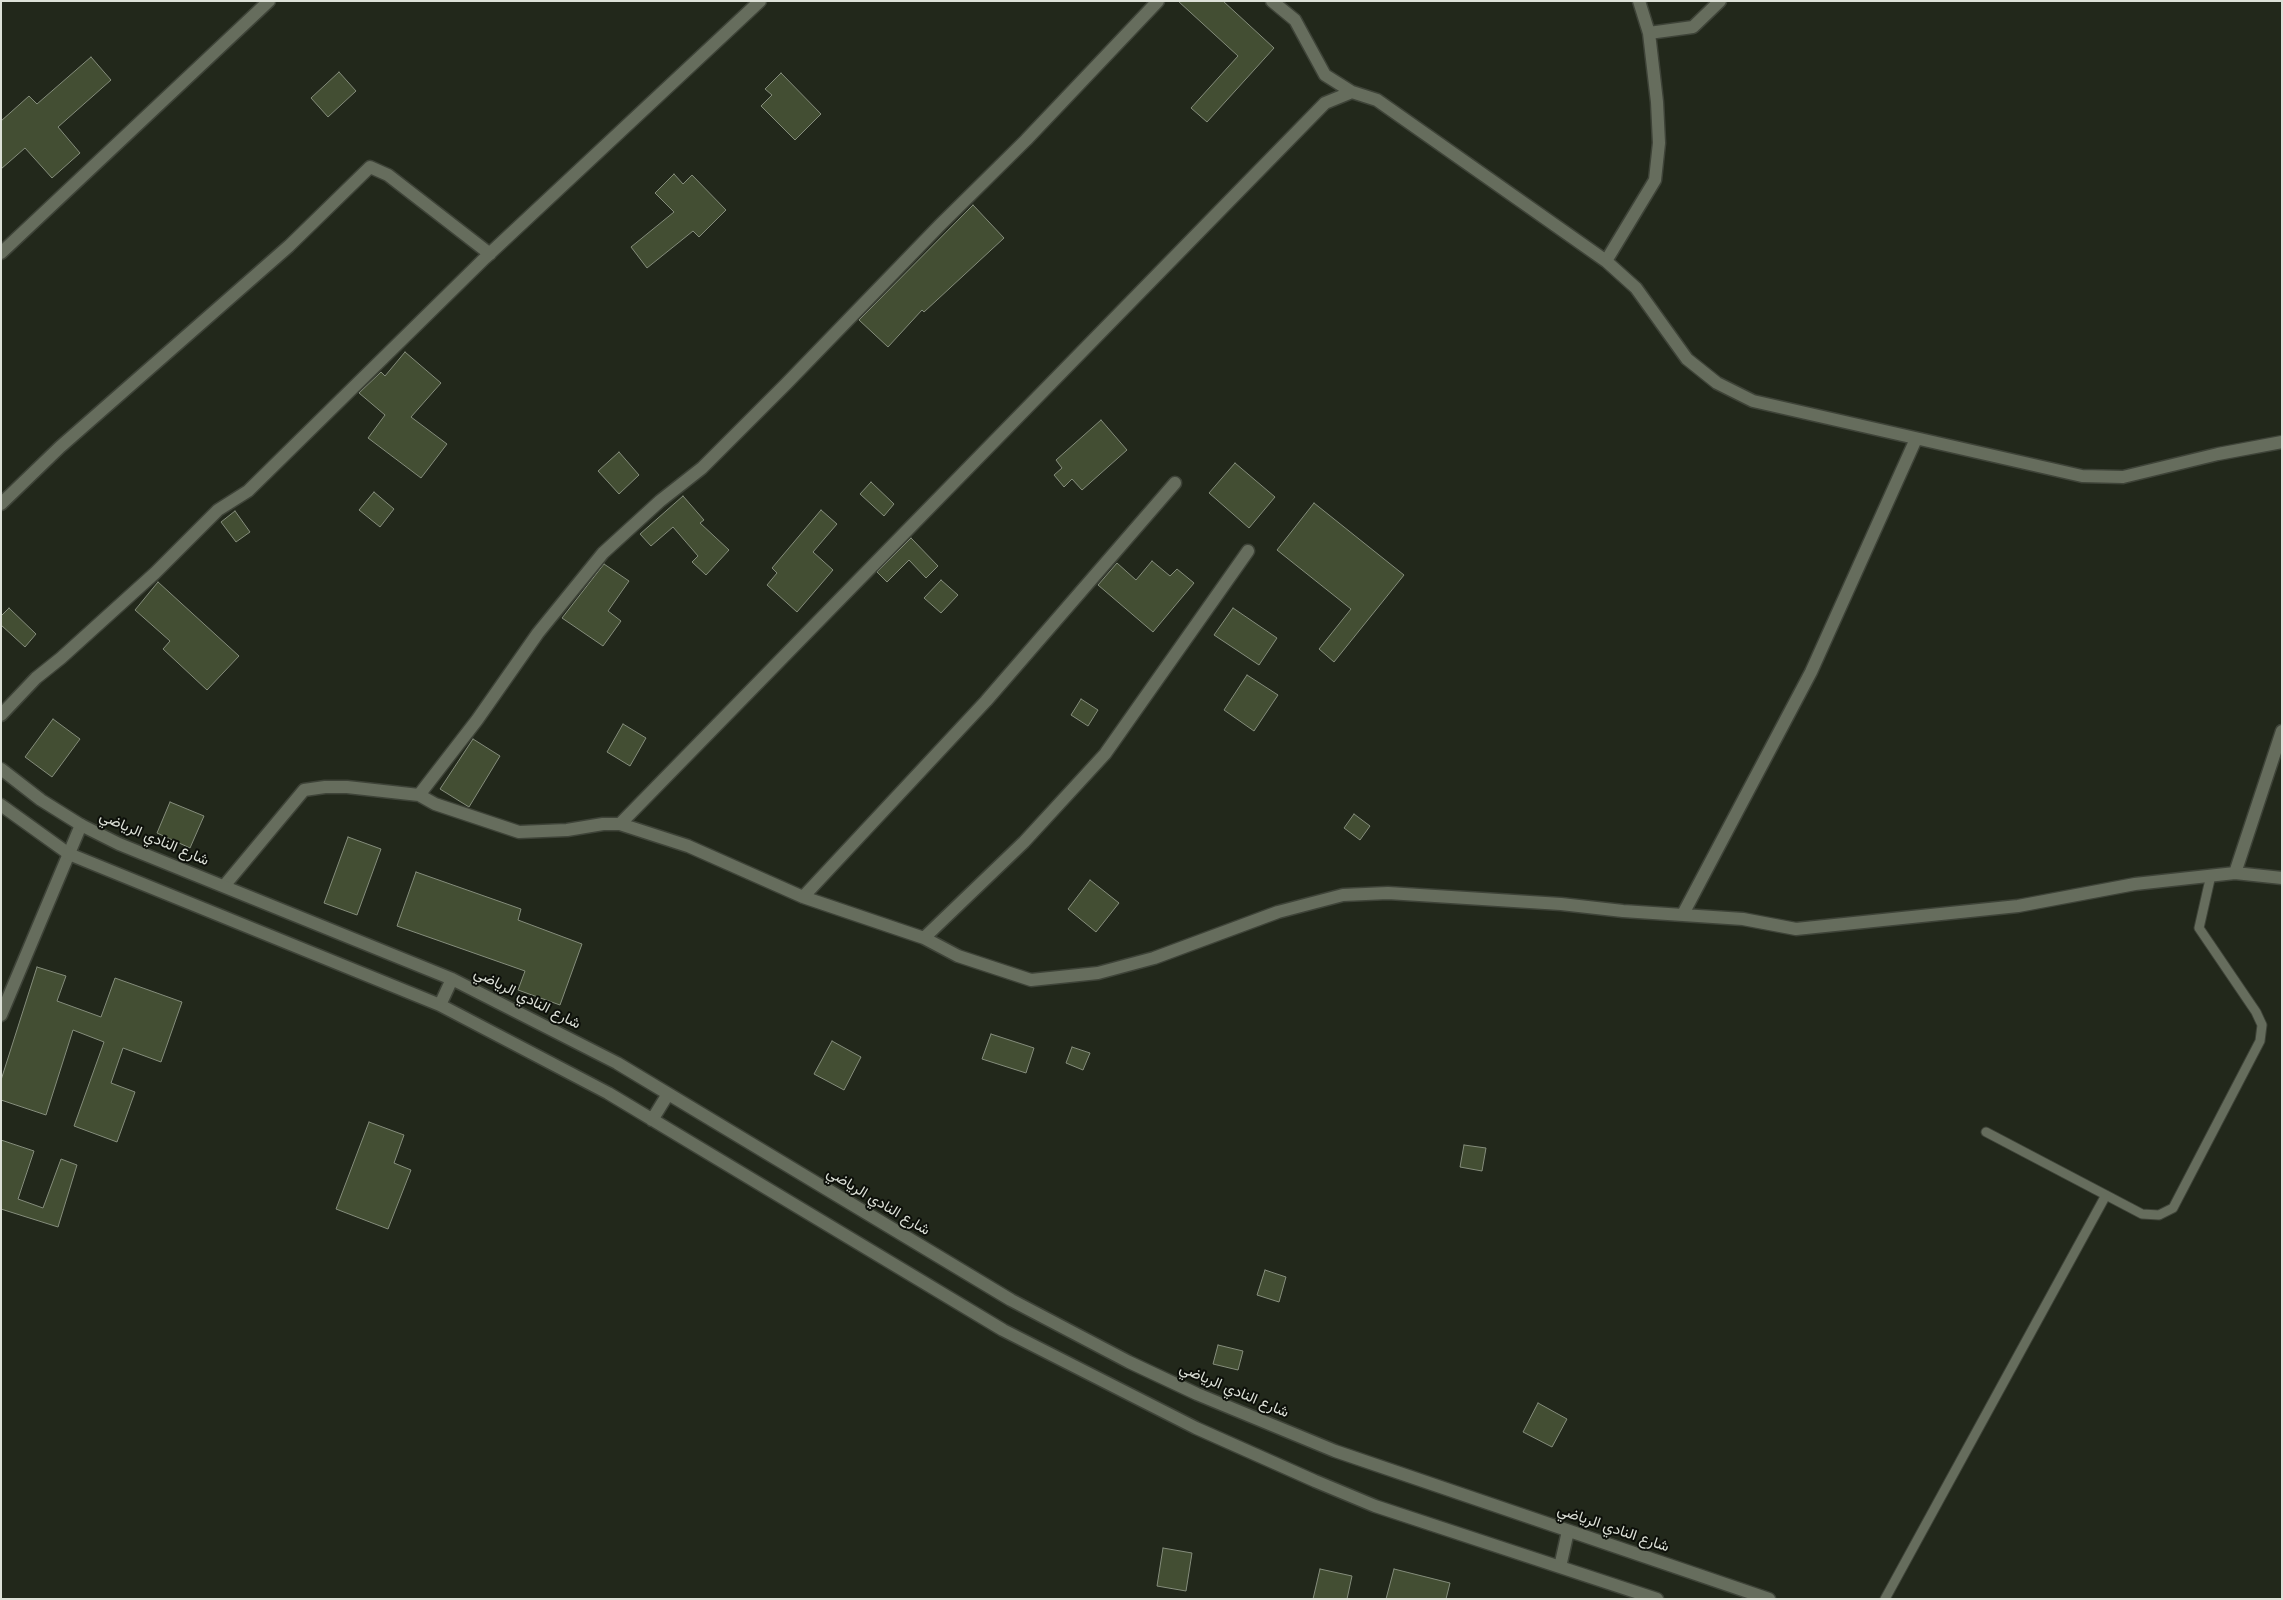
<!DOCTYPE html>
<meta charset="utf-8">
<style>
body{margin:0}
#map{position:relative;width:2283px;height:1600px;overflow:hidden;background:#22281b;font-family:Poppins,sans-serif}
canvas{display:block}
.frame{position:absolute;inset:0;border:2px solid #dde1d8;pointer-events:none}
</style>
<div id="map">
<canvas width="2283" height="1600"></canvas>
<div class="frame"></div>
</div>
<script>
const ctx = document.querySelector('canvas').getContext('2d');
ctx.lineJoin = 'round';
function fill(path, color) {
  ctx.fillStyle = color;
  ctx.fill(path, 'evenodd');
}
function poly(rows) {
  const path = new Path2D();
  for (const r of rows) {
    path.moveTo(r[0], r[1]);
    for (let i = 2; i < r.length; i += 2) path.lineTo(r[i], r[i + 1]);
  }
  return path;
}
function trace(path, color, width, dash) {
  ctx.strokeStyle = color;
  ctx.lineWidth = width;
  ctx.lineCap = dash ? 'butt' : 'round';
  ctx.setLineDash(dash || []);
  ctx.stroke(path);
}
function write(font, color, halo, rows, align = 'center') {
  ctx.font = font + ' Poppins,Vazirmatn,sans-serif';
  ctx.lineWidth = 4;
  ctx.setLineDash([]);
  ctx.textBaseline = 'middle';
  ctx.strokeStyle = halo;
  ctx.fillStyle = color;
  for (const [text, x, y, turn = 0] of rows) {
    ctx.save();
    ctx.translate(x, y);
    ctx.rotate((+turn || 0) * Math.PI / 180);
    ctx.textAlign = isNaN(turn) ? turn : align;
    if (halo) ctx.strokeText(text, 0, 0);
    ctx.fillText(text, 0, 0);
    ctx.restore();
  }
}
const building = poly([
 [1178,1,1223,1,1274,48,1207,122,1191,108,1238,56,1178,1],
 [91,57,111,80,58,127,80,153,52,178,25,148,1,169,1,121,29,96,37,104,91,57],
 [339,72,356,91,328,117,311,98,339,72],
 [781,73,821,114,795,140,761,106,772,95,765,89,781,73],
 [674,174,683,184,692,175,726,210,699,237,693,231,647,268,631,247,674,212,655,193,674,174],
 [973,205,1004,238,924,312,922,310,888,347,859,320,973,205],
 [405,352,441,383,411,417,447,444,421,478,368,438,385,415,359,393,381,372,385,376,405,352],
 [1101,420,1127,450,1082,490,1072,479,1064,487,1054,475,1062,468,1056,460,1101,420],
 [619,452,639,475,619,494,598,471,619,452],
 [1235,463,1275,497,1249,528,1209,493,1235,463],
 [871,482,894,504,884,516,860,494,871,482],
 [374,492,394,509,380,527,359,510,374,492],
 [683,496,704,520,700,523,729,550,706,575,692,562,698,556,673,527,651,546,640,534,683,496],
 [1314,503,1404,575,1334,662,1319,649,1351,609,1277,550,1314,503],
 [821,510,837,524,813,552,833,570,797,612,767,585,777,573,772,568,821,510],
 [235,511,250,532,236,542,221,522,235,511],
 [911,538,938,566,926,578,909,560,887,582,877,572,911,538],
 [1152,561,1170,576,1177,569,1194,583,1153,632,1098,585,1117,563,1136,580,1152,561],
 [604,564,629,581,608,611,621,621,603,646,562,618,604,564],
 [941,580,958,595,941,613,924,598,941,580],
 [158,582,239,656,207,690,163,649,170,641,135,610,158,582],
 [9,608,36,634,25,647,1,625,1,616,9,608],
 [1233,608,1277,638,1259,665,1214,635,1233,608],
 [1247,675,1278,695,1254,731,1224,710,1247,675],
 [1081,699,1098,710,1088,726,1071,715,1081,699],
 [53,719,80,739,52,777,25,757,53,719],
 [623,724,646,738,630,766,607,752,623,724],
 [473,739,500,756,469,807,440,789,473,739],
 [170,802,204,816,190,848,157,833,170,802],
 [1354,814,1370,826,1360,840,1344,828,1354,814],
 [348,837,381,849,357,915,324,903,348,837],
 [416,872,521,909,518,920,582,944,560,1005,518,990,525,971,397,926,416,872],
 [1090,880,1119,903,1096,932,1068,909,1090,880],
 [37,967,66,976,57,1001,101,1017,115,978,182,1002,161,1062,123,1048,111,1083,135,1092,117,1142,74,1126,104,1042,73,1030,46,1115,1,1100,1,1080,37,967],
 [991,1034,1034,1048,1026,1073,982,1059,991,1034],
 [832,1041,861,1057,844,1090,814,1074,832,1041],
 [1072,1047,1090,1053,1083,1070,1066,1063,1072,1047],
 [369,1122,404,1135,394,1163,411,1170,388,1229,336,1209,369,1122],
 [1,1140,34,1151,18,1199,43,1208,61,1159,77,1165,58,1227,1,1209,1,1140],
 [1464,1145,1486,1148,1482,1171,1460,1167,1464,1145],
 [1265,1270,1286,1277,1279,1302,1257,1295,1265,1270],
 [1218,1345,1243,1351,1238,1370,1213,1364,1218,1345],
 [1538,1403,1567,1419,1552,1447,1523,1432,1538,1403],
 [1163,1548,1192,1553,1186,1591,1157,1586,1163,1548],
 [1320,1569,1352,1576,1347,1599,1313,1599,1320,1569],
 [1394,1569,1450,1583,1446,1599,1386,1599,1394,1569]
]);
fill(building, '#434e33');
trace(building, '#858d7c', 1);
const service = poly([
 [1986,1132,2142,1214,2159,1215,2173,1208,2260,1041,2262,1025,2256,1012,2199,928,2211,875],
 [1885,1599,2106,1195]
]);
const minor = poly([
 [1272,1,1295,20,1325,75,1352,92],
 [1649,33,1693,27,1720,1],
 [1,253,269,1],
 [1606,261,1655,180,1659,143,1657,102,1649,33,1639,1],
 [1,504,60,447,289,246,370,167,388,175,490,254],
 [1,715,36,678,61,658,155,573,218,510,248,491,485,258,760,1],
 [419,795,477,720,538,633,603,553,660,501,702,468,786,384,940,225,1026,140,1158,1],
 [620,824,688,846,803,897,924,938,958,956,1031,980,1098,973,1154,958,1278,912,1343,895,1388,893,1561,904,1623,911,1743,919,1796,929,2018,906,2135,884,2235,873,2282,878],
 [2235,873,2282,731],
 [224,886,304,790,325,787,347,787,419,795,435,804,519,832,567,830,603,824,620,824,1325,103,1352,92,1377,100,1606,261,1636,288,1687,359,1717,383,1753,401,2082,476,2123,477,2218,454,2282,442],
 [803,897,986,701,1175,483],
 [1683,914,1811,672,1916,439],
 [924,938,1024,842,1105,754,1248,551],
 [1,1015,81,825]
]);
const secondary = poly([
 [1,769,41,800,81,825,119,844,452,979,617,1063,1011,1300,1129,1362,1197,1394,1335,1451,1769,1599],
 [1,805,69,854,440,1005,608,1093,1003,1330,1196,1428,1315,1481,1375,1506,1657,1599],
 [440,1005,452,979],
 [652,1120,668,1094],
 [1560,1567,1568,1531]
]);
trace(service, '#3e4338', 11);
trace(minor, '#3e4338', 15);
trace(secondary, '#3e4338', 15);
trace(service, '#666d5d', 9);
trace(minor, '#666d5d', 12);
trace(secondary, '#666d5d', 12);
write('15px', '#dde1d8', '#0d100a', [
 ["شارع النادي الرياضي",154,839,23],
 ["شارع النادي الرياضي",527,999,27],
 ["شارع النادي الرياضي",878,1202,31],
 ["شارع النادي الرياضي",1234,1391,23],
 ["شارع النادي الرياضي",1613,1529,19]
]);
</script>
